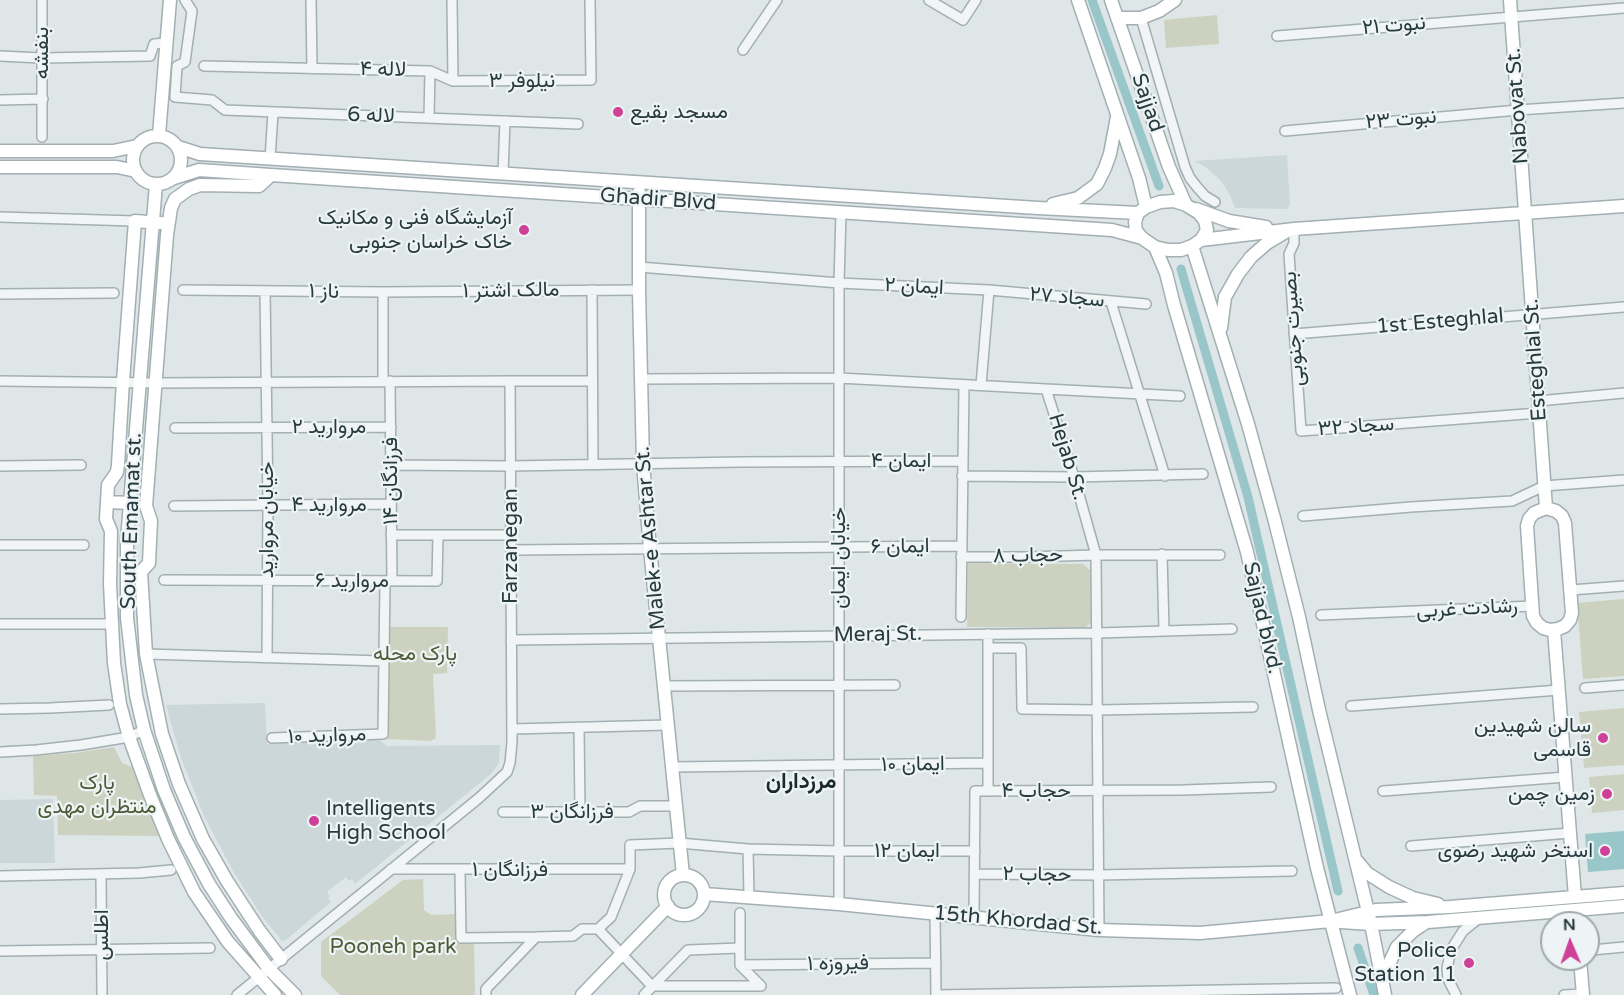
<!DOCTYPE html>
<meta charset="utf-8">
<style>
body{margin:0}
#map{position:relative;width:1624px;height:995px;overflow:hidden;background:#dee6e8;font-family:"Varela Round",sans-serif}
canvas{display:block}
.north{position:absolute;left:1540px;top:911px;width:60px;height:60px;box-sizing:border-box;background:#eef4f5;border:2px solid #9eaaac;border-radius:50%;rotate:358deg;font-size:16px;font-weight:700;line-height:24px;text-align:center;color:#273b3f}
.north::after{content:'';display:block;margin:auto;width:21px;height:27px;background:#cf4197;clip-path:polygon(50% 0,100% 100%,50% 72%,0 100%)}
</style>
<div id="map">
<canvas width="1624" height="995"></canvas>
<div class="north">N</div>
</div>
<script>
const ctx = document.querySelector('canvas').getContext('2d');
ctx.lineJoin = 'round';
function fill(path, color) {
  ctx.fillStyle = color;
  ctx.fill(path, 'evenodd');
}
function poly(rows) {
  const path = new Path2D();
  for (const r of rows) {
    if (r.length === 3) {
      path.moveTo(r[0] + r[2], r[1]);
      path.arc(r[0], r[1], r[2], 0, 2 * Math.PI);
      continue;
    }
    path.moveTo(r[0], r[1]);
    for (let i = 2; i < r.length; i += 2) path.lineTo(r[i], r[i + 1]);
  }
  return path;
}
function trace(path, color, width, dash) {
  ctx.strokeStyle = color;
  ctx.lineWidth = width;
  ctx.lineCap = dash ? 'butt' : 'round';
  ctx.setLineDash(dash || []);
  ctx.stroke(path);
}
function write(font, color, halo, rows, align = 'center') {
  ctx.font = font + ' "Varela Round",Vazirmatn,sans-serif';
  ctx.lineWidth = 4.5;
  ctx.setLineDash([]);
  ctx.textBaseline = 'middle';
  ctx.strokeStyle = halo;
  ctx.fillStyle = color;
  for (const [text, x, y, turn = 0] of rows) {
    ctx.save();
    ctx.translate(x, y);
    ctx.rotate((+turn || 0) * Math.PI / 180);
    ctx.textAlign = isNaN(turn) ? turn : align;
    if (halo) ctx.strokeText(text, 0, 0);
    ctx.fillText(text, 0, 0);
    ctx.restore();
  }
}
fill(poly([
 [1287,155,1290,204,1287,209,1235,208,1230,195,1221,181,1207,168,1194,161],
 [265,703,267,744,379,740,387,746,500,745,499,763,491,774,355,884,352,879,349,881,346,877,327,892,330,897,328,899,331,902,286,940,282,941,261,915,233,871,204,816,181,758,166,705],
 [53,799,55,863,0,863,0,800]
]), '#ccd7da');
fill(poly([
 [1217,15,1219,44,1166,48,1164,20],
 [968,563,1083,564,1093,573,1092,621,1085,628,967,627],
 [1624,599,1624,676,1583,679,1577,603],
 [387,627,448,627,447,673,433,674,436,736,435,739,430,741,388,739,386,736],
 [1624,708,1624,765,1584,768,1579,712],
 [114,747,122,763,137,769,164,836,58,835,57,796,34,795,33,756,75,753],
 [1624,774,1624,810,1592,813,1589,777],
 [423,879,424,910,431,915,458,914,458,943,474,943,475,995,340,995,321,976,321,942,403,880]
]), '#ccd2bf');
fill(poly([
 [1624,831,1624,869,1588,872,1585,834]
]), '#99c6c8');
trace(poly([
 [1092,0,1159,186],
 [1181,269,1248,497,1338,891],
 [1358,948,1374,995]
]), '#99c6c8', 9);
const street = poly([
 [42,0,42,137],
 [185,0,192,11,185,62,177,66,175,97,212,100,225,110,578,124],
 [311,0,312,69],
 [452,0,453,81],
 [929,0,963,20,976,0],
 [1141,18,1185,167,1190,178,1197,187,1205,196,1215,202],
 [1277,36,1624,8],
 [743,50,777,0],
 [0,56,42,58,150,56,154,44,166,43],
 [204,66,430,71,453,81,591,80,590,0],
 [0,100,43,99],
 [429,118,430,71],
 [1285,131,1518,110,1624,103],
 [270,159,273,112],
 [503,173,505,121],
 [0,217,135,221],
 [1294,229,1294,243,1289,254,1301,431,1539,413],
 [639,267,839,283,989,290,1146,304],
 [183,290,383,292,639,290],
 [592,290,593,464],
 [265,291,268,505,267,658],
 [383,292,383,381],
 [0,294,114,293],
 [1111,302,1165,476],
 [1294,334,1624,307],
 [641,379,839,378,1046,389,1074,477,1096,555,1099,930],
 [0,381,156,383,510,381,512,742,510,763,507,772,479,798,237,995],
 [390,381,392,581],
 [510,381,592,381],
 [981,385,989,290],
 [1046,389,1180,396],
 [1538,401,1624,393],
 [175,428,391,427],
 [391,465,510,466,740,462,962,461],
 [0,466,81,465],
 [962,476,1074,477,1203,474],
 [174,506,391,504],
 [1303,516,1411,507,1512,501,1544,486,1624,480],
 [391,535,511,535],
 [0,545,84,545],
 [511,550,961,546],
 [1162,554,1164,630],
 [961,557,1028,557,1096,555,1220,555],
 [164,580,437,581,438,535],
 [1571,590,1624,586],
 [1321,615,1533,606],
 [961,617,964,385],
 [0,624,112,624],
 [988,634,988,791],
 [511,640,1098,633,1232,629],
 [988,648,1021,648,1022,709,1098,710,1253,707],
 [146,654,383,661],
 [664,686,895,685],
 [1585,688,1624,685],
 [1351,706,1559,690],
 [0,709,50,708,109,705],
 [579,727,580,812],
 [512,729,668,725],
 [272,738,383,734,385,581],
 [0,752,36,750,81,745,129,737,144,730],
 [672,767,988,763],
 [1383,791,1566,777],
 [503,812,629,812,640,806,676,806],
 [1411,846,1570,833],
 [748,849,749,896],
 [391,869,630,869],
 [460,870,461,938,536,937,486,989,486,995],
 [101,874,102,995],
 [975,874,1099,875,1292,871],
 [0,876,139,873,171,870],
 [839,904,839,283,841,213],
 [740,913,740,965,761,986],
 [935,914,936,995],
 [974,917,975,791,1183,790,1271,787],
 [598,929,652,986],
 [536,937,573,936,582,929,598,929,611,917,630,869,630,845,679,843,748,849,839,851,975,851],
 [1592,950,1624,947],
 [0,951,210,948],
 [740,965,936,963],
 [652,986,761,986],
 [644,995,688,950,740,948],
 [936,995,1336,988],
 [1456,995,1448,979,1447,968,1451,950,1463,931,1478,919],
 [1564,995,1583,994]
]);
const secondary = poly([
 [1078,0,1139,178,1146,207],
 [1111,0,1169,167,1186,205],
 [1510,0,1546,508],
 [1117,18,1141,18,1159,11,1175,0],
 [159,135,170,0],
 [157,160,24],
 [178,147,200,154,1038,208,1138,213],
 [0,151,113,151,137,146],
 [0,167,117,167,136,171],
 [271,175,259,186,200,185,189,189,175,199,171,208,167,235,146,506,151,521,149,563,141,572,146,654,162,734,179,784,203,839,227,881,259,930,281,959],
 [174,178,199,170,271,175,1112,230,1142,238],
 [156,184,127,540,127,618,136,695,144,730,164,790,184,837,209,884,231,918,269,969,295,995],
 [639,192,639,290,643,463,650,549,683,875],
 [1174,201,1186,205,1199,213,1205,221,1207,230,1201,240,1192,246,1181,250,1168,250,1155,247,1142,238,1136,231,1135,222,1138,213,1146,207,1160,202,1174,201],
 [1053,204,1078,198,1097,184,1105,168,1110,154,1117,117],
 [1196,209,1229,221,1266,227],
 [161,223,135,221,123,381,118,465,117,472,108,485,106,519,111,531,110,584,114,663,120,704,129,737,150,795,168,839,194,892,228,942,275,995],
 [1201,240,1294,229,1624,206],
 [1192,246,1248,424,1274,518,1299,617,1319,710,1371,924,1385,995],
 [1155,247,1166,273,1174,305,1247,552,1317,868,1350,995],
 [1221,328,1225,297,1238,274,1251,257,1267,243,1287,231],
 [107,502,131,503],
 [1546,508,1556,511,1562,516,1565,523,1572,613,1570,620,1565,626,1558,629,1550,630,1543,628,1537,623,1533,616,1527,526,1529,519,1534,513,1546,508],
 [1554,630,1575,897],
 [1357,861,1367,873,1389,887,1413,898,1438,904],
 [684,895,20],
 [704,894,839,904,1099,930,1200,933,1331,921,1376,910,1450,907,1624,893],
 [1576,910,1577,923],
 [1341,922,1371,924,1428,922,1624,906],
 [1580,959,1583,995],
 [1382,979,1397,947,1413,931,1425,923],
 [582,995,668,906]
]);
trace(street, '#a3afb2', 12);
trace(secondary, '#a3afb2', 15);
trace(street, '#f1f5f6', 9);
trace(secondary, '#fff', 12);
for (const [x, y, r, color] of [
 [618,112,6,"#cf4197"],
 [524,230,6,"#cf4197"],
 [1603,738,6,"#cf4197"],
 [1607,794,6,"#cf4197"],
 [314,821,6,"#cf4197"],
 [1605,851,6,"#cf4197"],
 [1469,963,6,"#cf4197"]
]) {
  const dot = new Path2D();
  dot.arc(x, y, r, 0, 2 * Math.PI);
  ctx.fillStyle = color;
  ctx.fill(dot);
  trace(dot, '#eef4f5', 2);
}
write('21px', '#273b3f', '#eef4f5', [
 ["نبوت ۲۱",1394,26,-5],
 ["بنفشه",42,53,-90],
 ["لاله ۴",383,70,1],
 ["نیلوفر ۳",522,81],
 ["Sajjad",1147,103,71],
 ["Nabovat St.",1518,106,-94],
 ["لاله 6",371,116,2],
 ["نبوت ۲۳",1401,120,-5],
 ["Ghadir Blvd",658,200,4],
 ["ایمان ۲",914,287,3],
 ["مالک اشتر ۱",511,291,-1],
 ["ناز ۱",324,292,1],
 ["سجاد ۲۷",1067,298,5],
 ["1st Esteghlal",1440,322,-5],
 ["بصیرت جنوبی",1294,329,-94],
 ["Esteghlal St.",1536,360,-94],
 ["مروارید ۲",329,427],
 ["سجاد ۳۲",1356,427,-4],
 ["Hejab St.",1067,457,73],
 ["ایمان ۴",901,461],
 ["فرزانگان ۱۴",391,481,-90],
 ["مروارید ۴",329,505],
 ["خیابان مروارید",267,520,-90],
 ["South Emamat st.",132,521,-88],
 ["Malek-e Ashtar St.",651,538,-95],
 ["Farzanegan",511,546,-90],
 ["ایمان ۶",900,547,-1],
 ["حجاب ۸",1028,556,-1],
 ["خیابان ایمان",839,558,-90],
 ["مروارید ۶",352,581],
 ["رشادت غربی",1467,609,-3],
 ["Sajjad blvd.",1262,618,77],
 ["Meraj St.",878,635,-1],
 ["مروارید ۱۰",327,736,-2],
 ["ایمان ۱۰",913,765,-1],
 ["حجاب ۴",1036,791],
 ["فرزانگان ۳",572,812],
 ["ایمان ۱۲",907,851],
 ["فرزانگان ۱",510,870],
 ["حجاب ۲",1037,875,1],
 ["15th Khordad St.",1018,921,5],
 ["اطلس",102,935,-90],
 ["فیروزه ۱",838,964,-1]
]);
write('21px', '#273b3f', '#eef4f5', [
 ["مسجد بقیع",630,112,"left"],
 ["آزمایشگاه فنی و مکانیک",512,218],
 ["خاک خراسان جنوبی",512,242],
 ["سالن شهیدین",1591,726],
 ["قاسمی",1591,750],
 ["زمین چمن",1595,794],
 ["Intelligents",326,809,"left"],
 ["High School",326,833,"left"],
 ["استخر شهید رضوی",1593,851],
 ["Police",1457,951],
 ["Station 11",1457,975]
], 'right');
write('21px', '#4d5b34', '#eef4f5', [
 ["پارک محله",415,654],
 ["پارک",97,783],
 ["منتظران مهدی",97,807],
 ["Pooneh park",393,947]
]);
write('bold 22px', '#1a2b2f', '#eef4f5', [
 ["مرزداران",801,782]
]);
</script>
